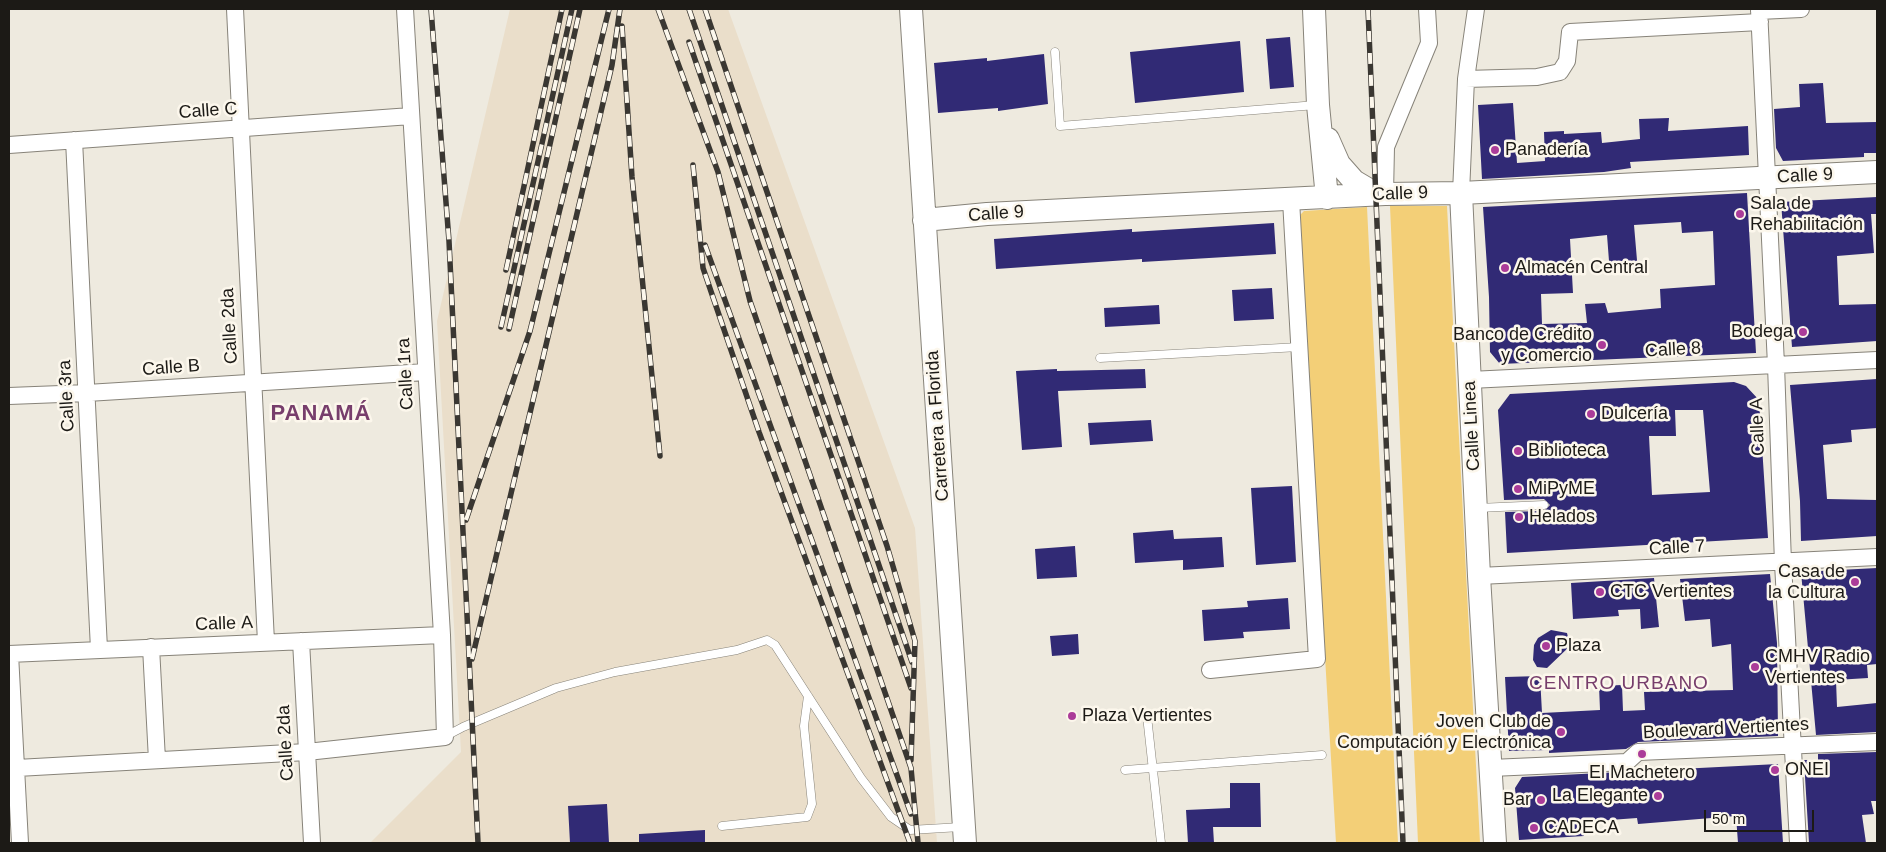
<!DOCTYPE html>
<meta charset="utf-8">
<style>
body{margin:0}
#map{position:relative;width:1886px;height:852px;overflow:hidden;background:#eeeadf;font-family:Arial,sans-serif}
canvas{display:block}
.frame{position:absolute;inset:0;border:10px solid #1c1a16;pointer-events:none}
.scale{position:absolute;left:1704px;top:810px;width:110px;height:22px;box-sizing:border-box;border:2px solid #1c1a16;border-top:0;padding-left:6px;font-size:15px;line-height:18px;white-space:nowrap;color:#1c1a16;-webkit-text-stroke:4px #fcf7ec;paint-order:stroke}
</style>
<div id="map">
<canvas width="1886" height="852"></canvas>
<div class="frame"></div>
<div class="scale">50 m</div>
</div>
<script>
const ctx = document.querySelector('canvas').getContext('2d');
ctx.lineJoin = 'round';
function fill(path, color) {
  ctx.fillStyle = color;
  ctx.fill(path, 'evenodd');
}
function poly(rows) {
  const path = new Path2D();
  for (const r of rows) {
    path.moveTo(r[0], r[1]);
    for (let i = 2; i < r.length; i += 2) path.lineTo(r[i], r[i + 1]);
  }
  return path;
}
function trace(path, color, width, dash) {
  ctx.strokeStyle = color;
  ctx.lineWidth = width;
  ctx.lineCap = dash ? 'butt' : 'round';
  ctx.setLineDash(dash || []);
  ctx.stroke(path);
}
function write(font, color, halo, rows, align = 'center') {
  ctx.font = font + ' Arial,sans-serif';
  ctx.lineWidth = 5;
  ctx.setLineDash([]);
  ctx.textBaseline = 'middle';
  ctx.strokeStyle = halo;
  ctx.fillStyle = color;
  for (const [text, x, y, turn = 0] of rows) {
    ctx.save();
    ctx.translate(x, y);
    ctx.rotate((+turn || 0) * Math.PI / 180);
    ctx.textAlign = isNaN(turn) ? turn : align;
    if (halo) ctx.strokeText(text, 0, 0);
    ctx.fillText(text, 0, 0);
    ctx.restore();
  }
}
fill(poly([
 [510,9,728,9,915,528,937,843,370,843,461,752,437,321]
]), '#eadeca');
fill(poly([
 [1390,206,1447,206,1480,843,1418,843],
 [1367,207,1398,843,1336,843,1299,216,1304,211]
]), '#f3cf77');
fill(poly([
 [1290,37,1294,87,1270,89,1266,39],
 [1240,41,1244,92,1135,103,1130,52],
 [1044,54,1048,104,998,111,998,108,938,113,934,63,987,58,987,61],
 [1823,83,1826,123,1877,122,1877,153,1864,153,1864,157,1783,161,1776,148,1774,109,1800,107,1799,84],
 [1513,103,1517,163,1545,161,1544,132,1564,131,1564,134,1601,132,1602,143,1640,139,1639,119,1669,118,1668,131,1748,126,1749,155,1630,162,1631,168,1604,172,1482,179,1478,105],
 [1747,193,1756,353,1500,364,1490,352,1489,297,1483,207],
 [1681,222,1682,233,1713,231,1715,285,1660,289,1661,308,1608,313,1605,303,1585,304,1587,323,1542,324,1541,294,1573,293,1570,239,1607,235,1610,274,1638,272,1634,225],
 [1877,197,1877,214,1871,214,1874,253,1837,256,1839,305,1877,304,1877,341,1792,347,1781,202],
 [1274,223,1276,254,1142,262,1142,259,996,269,994,239,1132,229,1132,232],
 [1272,288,1274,319,1234,321,1232,290],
 [1159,305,1160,324,1105,327,1104,308],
 [1057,369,1057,371,1145,369,1146,388,1058,391,1062,447,1022,450,1016,371],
 [1877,379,1877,428,1851,430,1852,442,1823,445,1827,499,1877,500,1877,536,1801,541,1800,501,1790,385],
 [1734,382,1746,386,1759,400,1768,538,1507,553,1505,512,1544,511,1550,505,1544,499,1504,500,1498,410,1510,394],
 [1675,410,1703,410,1710,492,1652,495,1649,436,1676,436],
 [1151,420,1153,441,1090,445,1088,423],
 [1292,486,1296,562,1256,565,1251,488],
 [1173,530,1174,539,1222,537,1224,567,1183,570,1183,560,1135,563,1133,533],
 [1075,546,1077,577,1037,579,1035,549],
 [1877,568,1877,664,1867,665,1868,678,1836,680,1837,707,1877,703,1877,732,1816,735,1801,572],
 [1770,574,1777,643,1778,736,1638,742,1626,749,1549,753,1549,750,1509,751,1505,677,1540,676,1542,713,1600,710,1599,686,1622,685,1623,711,1645,710,1644,692,1669,691,1668,686,1686,686,1686,691,1733,690,1731,644,1712,647,1710,619,1685,621,1680,579],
 [1654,578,1659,627,1641,629,1640,609,1618,610,1619,616,1573,619,1571,583],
 [1288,598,1290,629,1243,632,1244,638,1204,641,1202,610,1248,607,1247,601],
 [1551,630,1567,633,1570,646,1547,668,1537,667,1533,660,1534,645,1538,638],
 [1078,634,1079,654,1052,656,1050,636],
 [1877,752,1877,801,1871,801,1874,814,1862,815,1866,843,1809,843,1804,760,1818,760,1818,754],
 [1778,764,1783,843,1738,843,1736,816,1638,824,1637,818,1583,822,1584,836,1519,840,1515,788,1522,777],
 [1230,783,1260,783,1261,827,1213,827,1214,843,1188,843,1186,810,1230,808],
 [607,804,609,843,570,843,568,806],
 [705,830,705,843,639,843,639,834]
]), '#312a75');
const lane = poly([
 [1055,52,1060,126,1316,105],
 [1100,358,1299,347],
 [1478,508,1544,505],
 [1147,716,1161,843],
 [446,736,463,727,556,688,615,672,737,650,767,640,775,645,861,778,891,817,910,830,961,827],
 [1125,770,1322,755],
 [722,826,807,817,812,804,804,726,808,696]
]);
const street = poly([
 [235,9,266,642],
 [1759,9,1776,365,1783,563,1798,843],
 [1759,11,1801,9],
 [1466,79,1537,77,1560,72,1567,61,1570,32,1760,22],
 [74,140,99,649],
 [9,145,411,116],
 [1461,193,1466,79,1476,9],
 [1385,194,1386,147,1429,43,1427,9],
 [1470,380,1877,360],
 [9,396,87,393,426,372],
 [1479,576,1877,557],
 [301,641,312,843],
 [151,647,157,760],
 [9,654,442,635],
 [10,654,20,843],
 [1210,670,1317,659,1291,200],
 [17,768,307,752,445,737,442,635,405,9],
 [1491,768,1627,762,1638,752,1877,742]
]);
const secondary = poly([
 [911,9,965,843],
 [1314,9,1318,105,1327,198],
 [1328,139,1339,164,1354,181,1376,194],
 [1461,193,1479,576,1495,843],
 [924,220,987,214,1385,194,1461,193,1877,172]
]);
trace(lane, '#878379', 9);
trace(street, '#878379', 18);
trace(secondary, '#878379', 24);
trace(lane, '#fff', 8);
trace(street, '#fff', 16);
trace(secondary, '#fff', 22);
const rail = poly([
 [431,9,449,241,478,843],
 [658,9,718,172,750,301,911,768,918,843],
 [689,9,912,662],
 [705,9,887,546,915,641,911,760],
 [1368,9,1403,843],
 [622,26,632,177,660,456],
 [689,42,911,688],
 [693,165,703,268,759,432,910,843],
 [705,245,911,814],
 [506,270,562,9],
 [501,327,572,9],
 [509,329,580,9],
 [466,520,530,331,609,9],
 [472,659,612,65,620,9]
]);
trace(rail, '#3a3732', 5.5);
trace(rail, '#fcf7ec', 4, [11]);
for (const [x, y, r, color] of [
 [1495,150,5,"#ab3c99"],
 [1740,214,5,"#ab3c99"],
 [1505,268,5,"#ab3c99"],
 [1803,332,5,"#ab3c99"],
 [1602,345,5,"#ab3c99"],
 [1591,414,5,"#ab3c99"],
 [1518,451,5,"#ab3c99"],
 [1518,489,5,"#ab3c99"],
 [1519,517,5,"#ab3c99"],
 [1855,582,5,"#ab3c99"],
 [1600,592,5,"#ab3c99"],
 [1546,646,5,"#ab3c99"],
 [1755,667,5,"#ab3c99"],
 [1072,716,5,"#ab3c99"],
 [1561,732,5,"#ab3c99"],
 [1642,754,5,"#ab3c99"],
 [1775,770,5,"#ab3c99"],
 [1658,796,5,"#ab3c99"],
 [1541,800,5,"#ab3c99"],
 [1534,828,5,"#ab3c99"]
]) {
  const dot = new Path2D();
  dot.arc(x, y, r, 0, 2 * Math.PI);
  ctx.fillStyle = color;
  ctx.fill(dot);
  trace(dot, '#fcf7ec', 2);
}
write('18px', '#1c1a16', '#fcf7ec', [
 ["Calle C",208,111,-4],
 ["Calle 9",1805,176,-3],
 ["Calle 9",1400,194,-2],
 ["Calle 9",996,214,-4],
 ["Calle 2da",230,326,-93],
 ["Calle 8",1673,350,-3],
 ["Calle B",171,368,-4],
 ["Calle 1ra",406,374,-93],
 ["Calle 3ra",67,396,-93],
 ["Carretera a Florida",938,426,-94],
 ["Calle Linea",1472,426,-93],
 ["Calle A",1758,427,-92],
 ["Calle 7",1677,548,-3],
 ["Calle A",224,624,-2],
 ["Boulevard Vertientes",1726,729,-3],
 ["Calle 2da",286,743,-93]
]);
write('18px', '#1c1a16', '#fcf7ec', [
 ["Panadería",1505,150],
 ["Sala de",1750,204],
 ["Rehabilitación",1750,225],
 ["Almacén Central",1515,268],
 ["Bodega",1793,332,"right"],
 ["Banco de Crédito",1592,335,"right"],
 ["y Comercio",1592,356,"right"],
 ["Dulcería",1601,414],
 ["Biblioteca",1528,451],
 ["MiPyME",1528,489],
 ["Helados",1529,517],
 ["Casa de",1845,572,"right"],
 ["la Cultura",1845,593,"right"],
 ["CTC Vertientes",1610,592],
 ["Plaza",1556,646],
 ["CMHV Radio",1765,657],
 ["Vertientes",1765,678],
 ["Plaza Vertientes",1082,716],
 ["Joven Club de",1551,722,"right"],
 ["Computación y Electrónica",1551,743,"right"],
 ["ONEI",1785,770],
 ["El Machetero",1642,773,"center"],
 ["La Elegante",1648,796,"right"],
 ["Bar",1531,800,"right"],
 ["CADECA",1544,828]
], 'left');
ctx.letterSpacing = '1px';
write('19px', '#773e6c', '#fcf7ec', [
 ["CENTRO URBANO",1619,684]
]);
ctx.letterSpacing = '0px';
ctx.letterSpacing = '1px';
write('bold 22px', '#773e6c', '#fcf7ec', [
 ["PANAMÁ",321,414]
]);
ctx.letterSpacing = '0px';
</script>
